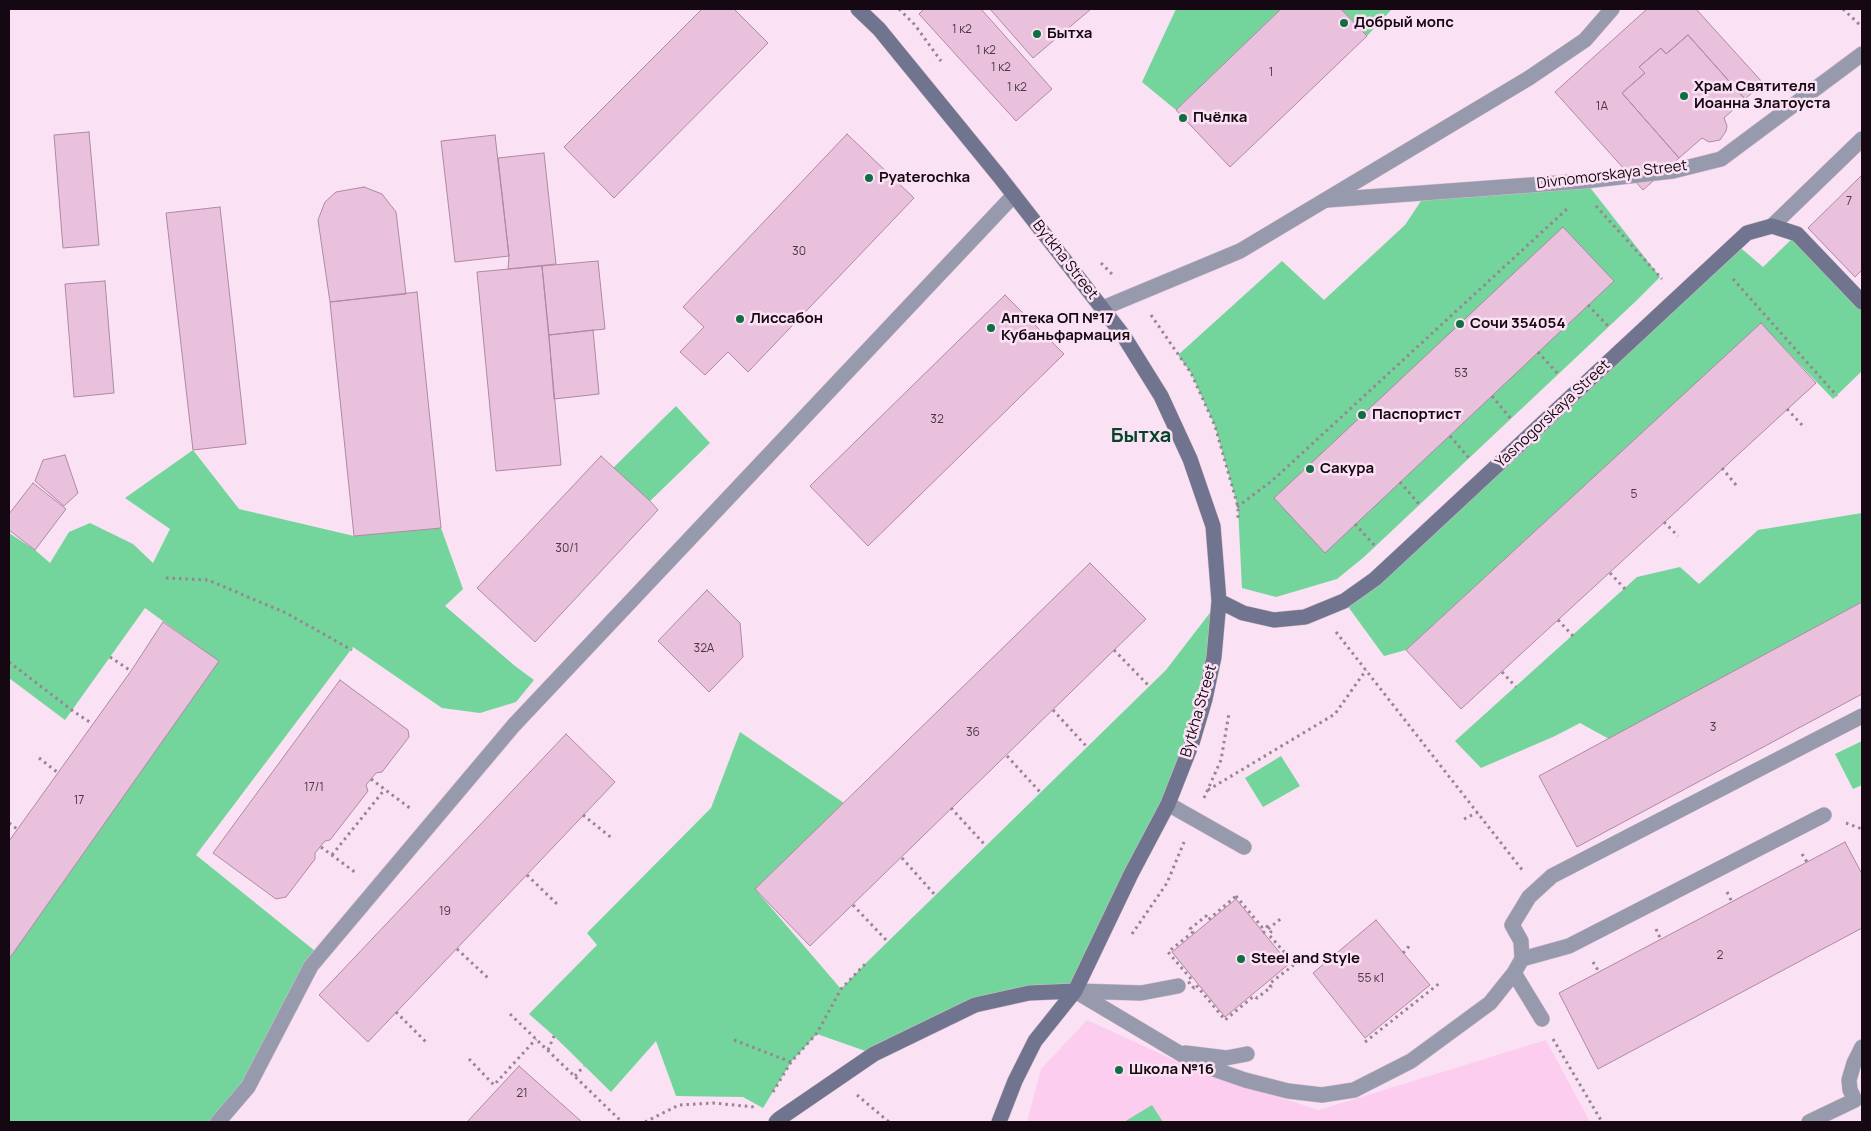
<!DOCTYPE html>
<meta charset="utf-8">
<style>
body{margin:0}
#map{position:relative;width:1871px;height:1131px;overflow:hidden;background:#fae1f3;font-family:Manrope,sans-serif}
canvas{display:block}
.frame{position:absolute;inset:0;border:10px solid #150812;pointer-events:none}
</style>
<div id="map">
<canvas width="1871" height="1131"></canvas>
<div class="frame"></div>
</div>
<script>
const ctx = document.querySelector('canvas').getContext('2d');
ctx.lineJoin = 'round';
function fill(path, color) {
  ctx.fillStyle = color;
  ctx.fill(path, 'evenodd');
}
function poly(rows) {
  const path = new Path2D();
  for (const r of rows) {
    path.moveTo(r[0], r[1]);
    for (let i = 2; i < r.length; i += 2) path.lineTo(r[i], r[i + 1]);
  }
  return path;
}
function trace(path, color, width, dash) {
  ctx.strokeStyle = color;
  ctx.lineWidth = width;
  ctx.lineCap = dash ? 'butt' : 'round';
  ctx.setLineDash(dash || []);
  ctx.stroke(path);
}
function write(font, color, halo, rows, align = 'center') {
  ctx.font = font + ' Manrope,sans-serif';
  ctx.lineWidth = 5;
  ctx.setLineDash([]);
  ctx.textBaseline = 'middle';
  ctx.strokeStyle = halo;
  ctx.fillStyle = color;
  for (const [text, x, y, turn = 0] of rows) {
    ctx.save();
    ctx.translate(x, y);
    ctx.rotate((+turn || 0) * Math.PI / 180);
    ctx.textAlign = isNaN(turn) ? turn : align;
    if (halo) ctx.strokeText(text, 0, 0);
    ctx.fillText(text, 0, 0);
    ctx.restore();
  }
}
fill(poly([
 [1087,1020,1200,1072,1319,1110,1546,1040,1590,1122,1027,1122,1041,1069]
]), '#fccdef');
fill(poly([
 [1176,9,1281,9,1176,110,1142,82],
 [1341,9,1392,9,1367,36],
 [1585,181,1660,277,1636,301,1364,557,1337,579,1276,597,1242,588,1238,507,1215,426,1191,373,1178,355,1282,261,1324,300,1405,225,1427,192],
 [1797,234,1862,302,1862,371,1833,399,1761,324,1406,650,1384,656,1344,601,1736,244,1763,267],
 [676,406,710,443,650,501,613,468],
 [193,450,239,509,354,536,441,528,463,589,445,606,515,666,534,680,516,702,480,713,442,708,353,647,196,855,320,955,218,1122,9,1122,9,959,218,661,145,608,65,720,9,678,9,533,35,550,50,563,69,532,90,523,133,544,153,563,170,529,125,498],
 [1862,513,1862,602,1609,739,1580,723,1555,736,1481,768,1455,741,1637,577,1680,567,1699,584,1758,530],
 [1219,601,1192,743,1075,991,975,1005,874,1054,817,1034,791,1062,763,1108,743,1097,676,1096,656,1041,611,1092,554,1036,529,1014,597,945,587,933,711,808,740,732,844,803,755,889,841,989,867,962,1166,670],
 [1862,741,1862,785,1853,789,1835,754],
 [1281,756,1300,786,1263,807,1245,778],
 [1152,1105,1163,1122,1124,1122]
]), '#73d49c');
const building = poly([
 [702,9,734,9,768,43,614,198,564,147,702,9],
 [924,9,981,9,1052,89,1016,121,919,14,924,9],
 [990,9,1091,9,1033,58,990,9],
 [1281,9,1341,9,1367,36,1230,167,1176,110,1281,9],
 [1647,9,1696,9,1763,83,1745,99,1688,35,1666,54,1661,48,1639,67,1645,73,1622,93,1679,158,1643,190,1555,92,1647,9],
 [1688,35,1745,99,1724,118,1727,126,1726,131,1720,140,1709,142,1702,138,1679,158,1622,93,1645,73,1639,67,1661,48,1666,54,1688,35],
 [89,132,99,245,63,248,54,135,89,132],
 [847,134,914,198,748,372,728,352,705,375,680,352,704,327,683,307,847,134],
 [495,135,509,256,455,262,441,141,495,135],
 [544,153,556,264,508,269,509,256,498,158,544,153],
 [1862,175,1862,270,1855,277,1808,228,1862,175],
 [364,187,382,194,396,212,406,294,330,302,318,220,325,202,336,192,364,187],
 [220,207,246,444,193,450,166,213,220,207],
 [1563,227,1614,281,1325,553,1274,498,1563,227],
 [598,261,605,329,549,335,542,266,598,261],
 [542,266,561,465,496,471,477,272,542,266],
 [105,281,114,393,74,397,65,284,105,281],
 [417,292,441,528,354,536,330,302,417,292],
 [1005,295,1064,354,868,546,810,486,1005,295],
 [1761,323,1816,383,1461,709,1406,650,1761,323],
 [593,330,599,394,554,399,549,335,593,330],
 [65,455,78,493,64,506,35,481,43,460,65,455],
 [601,456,650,501,658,510,535,642,477,588,601,456],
 [33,483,66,509,35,550,9,530,9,514,33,483],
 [1090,563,1146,619,810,946,755,889,1090,563],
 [707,590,740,623,743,657,709,692,658,641,707,590],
 [1862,602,1862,694,1577,847,1539,776,1862,602],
 [163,622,219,661,9,959,9,841,131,671,163,622],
 [340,680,408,730,409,737,382,772,376,773,366,785,368,791,330,840,325,841,315,853,315,859,286,897,276,899,213,853,340,680],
 [566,734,615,782,368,1042,319,995,566,734],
 [1845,842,1862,874,1862,928,1598,1069,1559,993,1845,842],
 [1236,899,1289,964,1225,1017,1172,952,1236,899],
 [1376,920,1430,985,1365,1038,1313,973,1376,920],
 [519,1066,582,1122,467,1122,519,1066]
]);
fill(building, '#e9c1dd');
trace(building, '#ae88a4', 1);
const lane = poly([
 [1327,200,1585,181,1673,171,1721,159,1862,54],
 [1772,226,1862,139],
 [1168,804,1244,847],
 [1522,959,1569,946,1824,815],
 [1514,973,1542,1019],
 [1075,991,1196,1063,1245,1080,1288,1091,1322,1095,1354,1090,1411,1061,1490,1003,1514,973,1522,959,1521,941,1512,925,1529,897,1552,876,1862,716],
 [1076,991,1141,993,1178,986],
 [1185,1053,1226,1058,1247,1054],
 [218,1122,248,1087,311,966,514,725,1014,195],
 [1809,1122,1855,1100,1850,1090,1849,1080,1854,1063,1862,1047]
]);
const street = poly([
 [1103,308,1240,251,1529,78,1585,40,1612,9]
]);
const secondary = poly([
 [858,9,879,29,999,176,1123,335,1161,396,1190,459,1213,526,1219,601,1214,657,1205,699,1192,743,1168,804,1131,874,1075,991,1035,1041,1015,1081,999,1122],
 [1219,601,1243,613,1274,620,1305,617,1344,601,1375,579,1747,233,1772,226,1797,234,1862,302],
 [776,1122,779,1119,874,1054,975,1005,1029,993,1075,991]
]);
trace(lane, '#d5becf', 16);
trace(street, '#d5becf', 16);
trace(secondary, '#d5becf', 16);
trace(poly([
 [899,9,915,25,941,61],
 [1843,9,1862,27],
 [1596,206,1662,279],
 [1101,263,1114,276],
 [1733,279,1837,396],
 [1588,305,1609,327],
 [1151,315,1191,373,1215,426,1238,507,1238,518],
 [1538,352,1558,374],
 [1492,396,1511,419],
 [1787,409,1803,426],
 [1450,436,1469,458],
 [1722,468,1736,485],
 [1400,482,1419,504],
 [1237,507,1273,480,1568,208],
 [1664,522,1678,536],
 [1355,524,1375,546],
 [1610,573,1625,589],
 [166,578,208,580,286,613,352,650],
 [1558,620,1573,636],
 [1336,632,1523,871],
 [1114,650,1149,686],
 [110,657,131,671],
 [9,662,73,711,91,723],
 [1502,672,1516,687],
 [1053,710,1087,747],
 [1007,756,1040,792],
 [39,758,57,772],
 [371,779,411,809],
 [1208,790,1335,714,1366,670],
 [1204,798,1221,760,1229,713],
 [951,808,986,846],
 [583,815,613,839],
 [1464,819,1478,812],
 [9,823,17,829],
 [1846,823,1862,829],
 [321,847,356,873],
 [1802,854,1807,862],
 [332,855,385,789],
 [902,858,936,896],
 [527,875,557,904],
 [1727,892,1732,902],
 [1236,896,1262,927,1266,925,1271,932,1269,935,1295,964,1269,984,1271,987,1257,998,1254,996,1225,1020,1196,985,1194,988,1189,983,1192,980,1168,952,1193,932,1190,929,1206,916,1208,920,1236,896],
 [853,905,888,942],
 [1656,929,1661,940],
 [1263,933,1283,917],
 [1132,934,1167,883,1184,842],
 [457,949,488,978],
 [1403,953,1411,944],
 [1593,962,1599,972],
 [396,1012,426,1042],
 [510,1014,622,1122],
 [1553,1039,1602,1122],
 [734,1040,791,1062],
 [1365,1042,1441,982],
 [548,1050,554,1036],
 [469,1059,494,1085,536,1039],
 [575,1076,584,1066],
 [773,1092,791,1062,817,1033,841,989,867,962],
 [857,1095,889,1122],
 [645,1122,679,1105,713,1103,755,1107]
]), '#988492', 3, [2.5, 4]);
trace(lane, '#979aad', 15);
trace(street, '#979aad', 15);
trace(secondary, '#70748e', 15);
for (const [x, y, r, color] of [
 [1344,23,5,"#106e42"],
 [1037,34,5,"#106e42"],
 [1684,96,5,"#106e42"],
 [1183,118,5,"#106e42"],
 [869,178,5,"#106e42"],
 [740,319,5,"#106e42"],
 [1460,324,5,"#106e42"],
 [991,328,5,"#106e42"],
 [1362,415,5,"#106e42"],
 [1310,469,5,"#106e42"],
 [1241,959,5,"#106e42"],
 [1119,1070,5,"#106e42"]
]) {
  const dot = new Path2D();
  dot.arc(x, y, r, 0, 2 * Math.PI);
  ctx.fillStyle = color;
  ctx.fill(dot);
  trace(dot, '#fae1f3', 2);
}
write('12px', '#4a3645', null, [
 ["1 к2",962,30],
 ["1 к2",986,51],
 ["1 к2",1001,68],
 ["1",1271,73],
 ["1 к2",1017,88],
 ["1А",1602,107],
 ["7",1849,202],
 ["30",799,252],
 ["53",1461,374],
 ["32",937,420],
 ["5",1634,495],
 ["30/1",567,549],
 ["32А",704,649],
 ["3",1713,728],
 ["36",973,733],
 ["17/1",314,788],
 ["17",79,801],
 ["19",445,912],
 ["2",1720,956],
 ["55 к1",1371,979],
 ["21",522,1094]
]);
write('bold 15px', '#150812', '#fae1f3', [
 ["Добрый мопс",1354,23],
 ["Бытха",1047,34],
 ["Храм Святителя",1694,87],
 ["Иоанна Златоуста",1694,104],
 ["Пчёлка",1193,118],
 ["Pyaterochka",879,178],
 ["Лиссабон",750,319],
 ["Аптека ОП №17",1001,319],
 ["Кубаньфармация",1001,336],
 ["Сочи 354054",1470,324],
 ["Паспортист",1372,415],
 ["Сакура",1320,469],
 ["Steel and Style",1251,959],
 ["Школа №16",1129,1070]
], 'left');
write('15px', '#150812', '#fae1f3', [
 ["Divnomorskaya Street",1612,175,-7],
 ["Bytkha Street",1065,260,52],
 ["Yasnogorskaya Street",1553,414,-43],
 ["Bytkha Street",1199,711,-74]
]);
write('bold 20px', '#044527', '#fae1f3', [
 ["Бытха",1141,436]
]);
</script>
